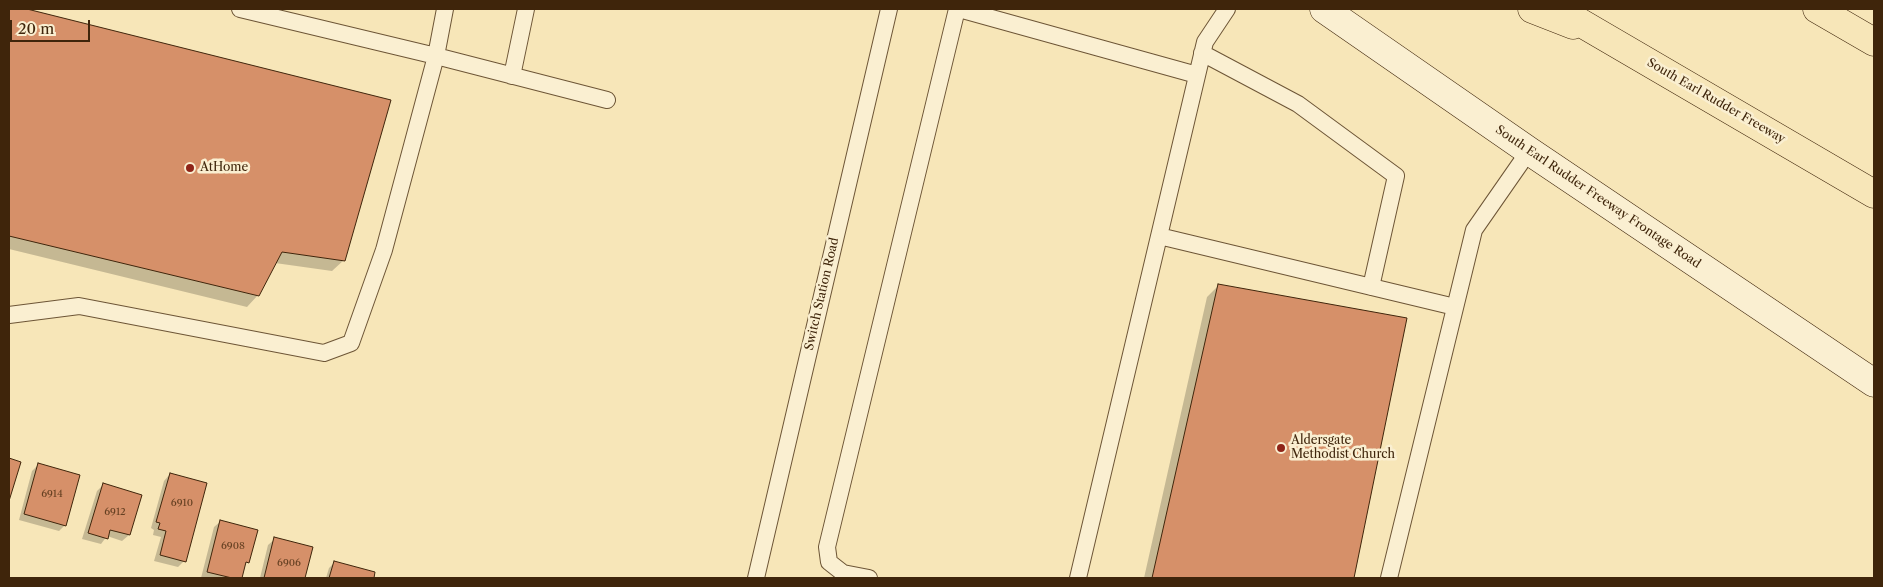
<!DOCTYPE html>
<style>
body{margin:0}
#map{position:relative;width:1883px;height:587px;overflow:hidden;background:#f7e6b8;font-family:"Libre Caslon Text",serif}
canvas{display:block}
.frame{position:absolute;inset:0;border:10px solid #3f250b;pointer-events:none}
.scale{position:absolute;left:10px;top:20px;width:80px;height:22px;box-sizing:border-box;border:2px solid #3f250b;border-top:0;padding-left:6px;font-size:15px;line-height:18px;white-space:nowrap;color:#3f250b;-webkit-text-stroke:4px #faefd1;paint-order:stroke}
</style>
<div id="map">
<canvas width="1883" height="587"></canvas>
<div class="frame"></div>
<div class="scale">20 m</div>
</div>
<script>
const ctx = document.querySelector('canvas').getContext('2d');
ctx.lineJoin = 'round';
function fill(path, color) {
  ctx.fillStyle = color;
  ctx.fill(path, 'evenodd');
}
function poly(rows) {
  const path = new Path2D();
  for (const r of rows) {
    path.moveTo(r[0], r[1]);
    for (let i = 2; i < r.length; i += 2) path.lineTo(r[i], r[i + 1]);
  }
  return path;
}
function trace(path, color, width, dash) {
  ctx.strokeStyle = color;
  ctx.lineWidth = width;
  ctx.lineCap = dash ? 'butt' : 'round';
  ctx.setLineDash(dash || []);
  ctx.stroke(path);
}
function write(font, color, halo, rows, align = 'center') {
  ctx.font = font + ' "Libre Caslon Text",serif';
  ctx.lineWidth = 5;
  ctx.setLineDash([]);
  ctx.textBaseline = 'middle';
  ctx.strokeStyle = halo;
  ctx.fillStyle = color;
  for (const [text, x, y, turn = 0] of rows) {
    ctx.save();
    ctx.translate(x, y);
    ctx.rotate((+turn || 0) * Math.PI / 180);
    ctx.textAlign = isNaN(turn) ? turn : align;
    if (halo) ctx.strokeText(text, 0, 0);
    ctx.fillText(text, 0, 0);
    ctx.restore();
  }
}
fill(poly([
 [9,9,22,9,389,101,344,260,332,271,275,263,258,295,247,307,9,249],
 [1218,286,1405,319,1353,578,1144,578,1207,297],
 [38,465,65,525,59,531,19,520,32,471],
 [170,474,184,561,178,567,154,561,161,537,153,535,154,530,151,528,164,481],
 [103,485,129,535,122,541,107,536,101,544,82,539,97,491],
 [221,521,256,530,241,578,201,578,214,527],
 [275,539,312,548,304,578,260,578,268,545],
 [335,562,374,573,372,578,326,578,329,568]
]), '#0003');
const building = poly([
 [9,9,27,9,391,100,345,261,282,252,259,296,9,236,9,9],
 [1218,284,1407,318,1354,578,1152,578,1218,284],
 [9,458,21,462,9,501,9,458],
 [38,463,80,475,66,526,24,514,38,463],
 [170,473,207,483,186,562,160,555,166,531,158,529,160,523,156,522,170,473],
 [103,483,142,495,130,535,110,530,108,539,88,533,103,483],
 [220,520,258,530,249,563,246,562,242,578,232,578,207,572,220,520],
 [274,537,313,547,305,578,264,578,274,537],
 [334,561,375,572,374,578,329,578,334,561]
]);
fill(building, '#d69069');
trace(building, '#3f250b', 1);
const lane = poly([
 [240,9,436,56,445,9],
 [959,9,1197,75],
 [1202,53,1298,104,1396,176,1371,287],
 [512,76,526,9],
 [1159,236,1455,307],
 [9,315,79,306,324,353,351,343,384,250,436,56,607,100],
 [756,578,889,9],
 [869,578,843,573,829,562,827,547,957,9],
 [1078,578,1205,42,1227,9],
 [1389,578,1474,230,1529,151]
]);
const secondary = poly([
 [1324,9,1529,151,1874,383]
]);
const highway = poly([
 [1532,9,1573,25],
 [1557,9,1874,194],
 [1817,9,1874,42]
]);
trace(lane, '#6d5536', 18);
trace(secondary, '#3f250b', 29);
trace(highway, '#3f250b', 29);
trace(lane, '#faefd1', 16);
trace(secondary, '#faefd1', 28);
trace(highway, '#f7e6b8', 28);
for (const [x, y, r, color] of [
 [190,168,5,"#8f2418"],
 [1281,448,5,"#8f2418"]
]) {
  const dot = new Path2D();
  dot.arc(x, y, r, 0, 2 * Math.PI);
  ctx.fillStyle = color;
  ctx.fill(dot);
  trace(dot, '#faefd1', 2);
}
write('10px', '#654022', null, [
 ["6914",52,494],
 ["6910",182,503],
 ["6912",115,512],
 ["6908",233,546],
 ["6906",289,563]
]);
write('12px', '#3f250b', '#faefd1', [
 ["South Earl Rudder Freeway",1716,101,30],
 ["South Earl Rudder Freeway Frontage Road",1598,197,34],
 ["Switch Station Road",822,294,-77]
]);
write('12px', '#3f250b', '#faefd1', [
 ["AtHome",200,168],
 ["Aldersgate",1291,441],
 ["Methodist Church",1291,455]
], 'left');
</script>
